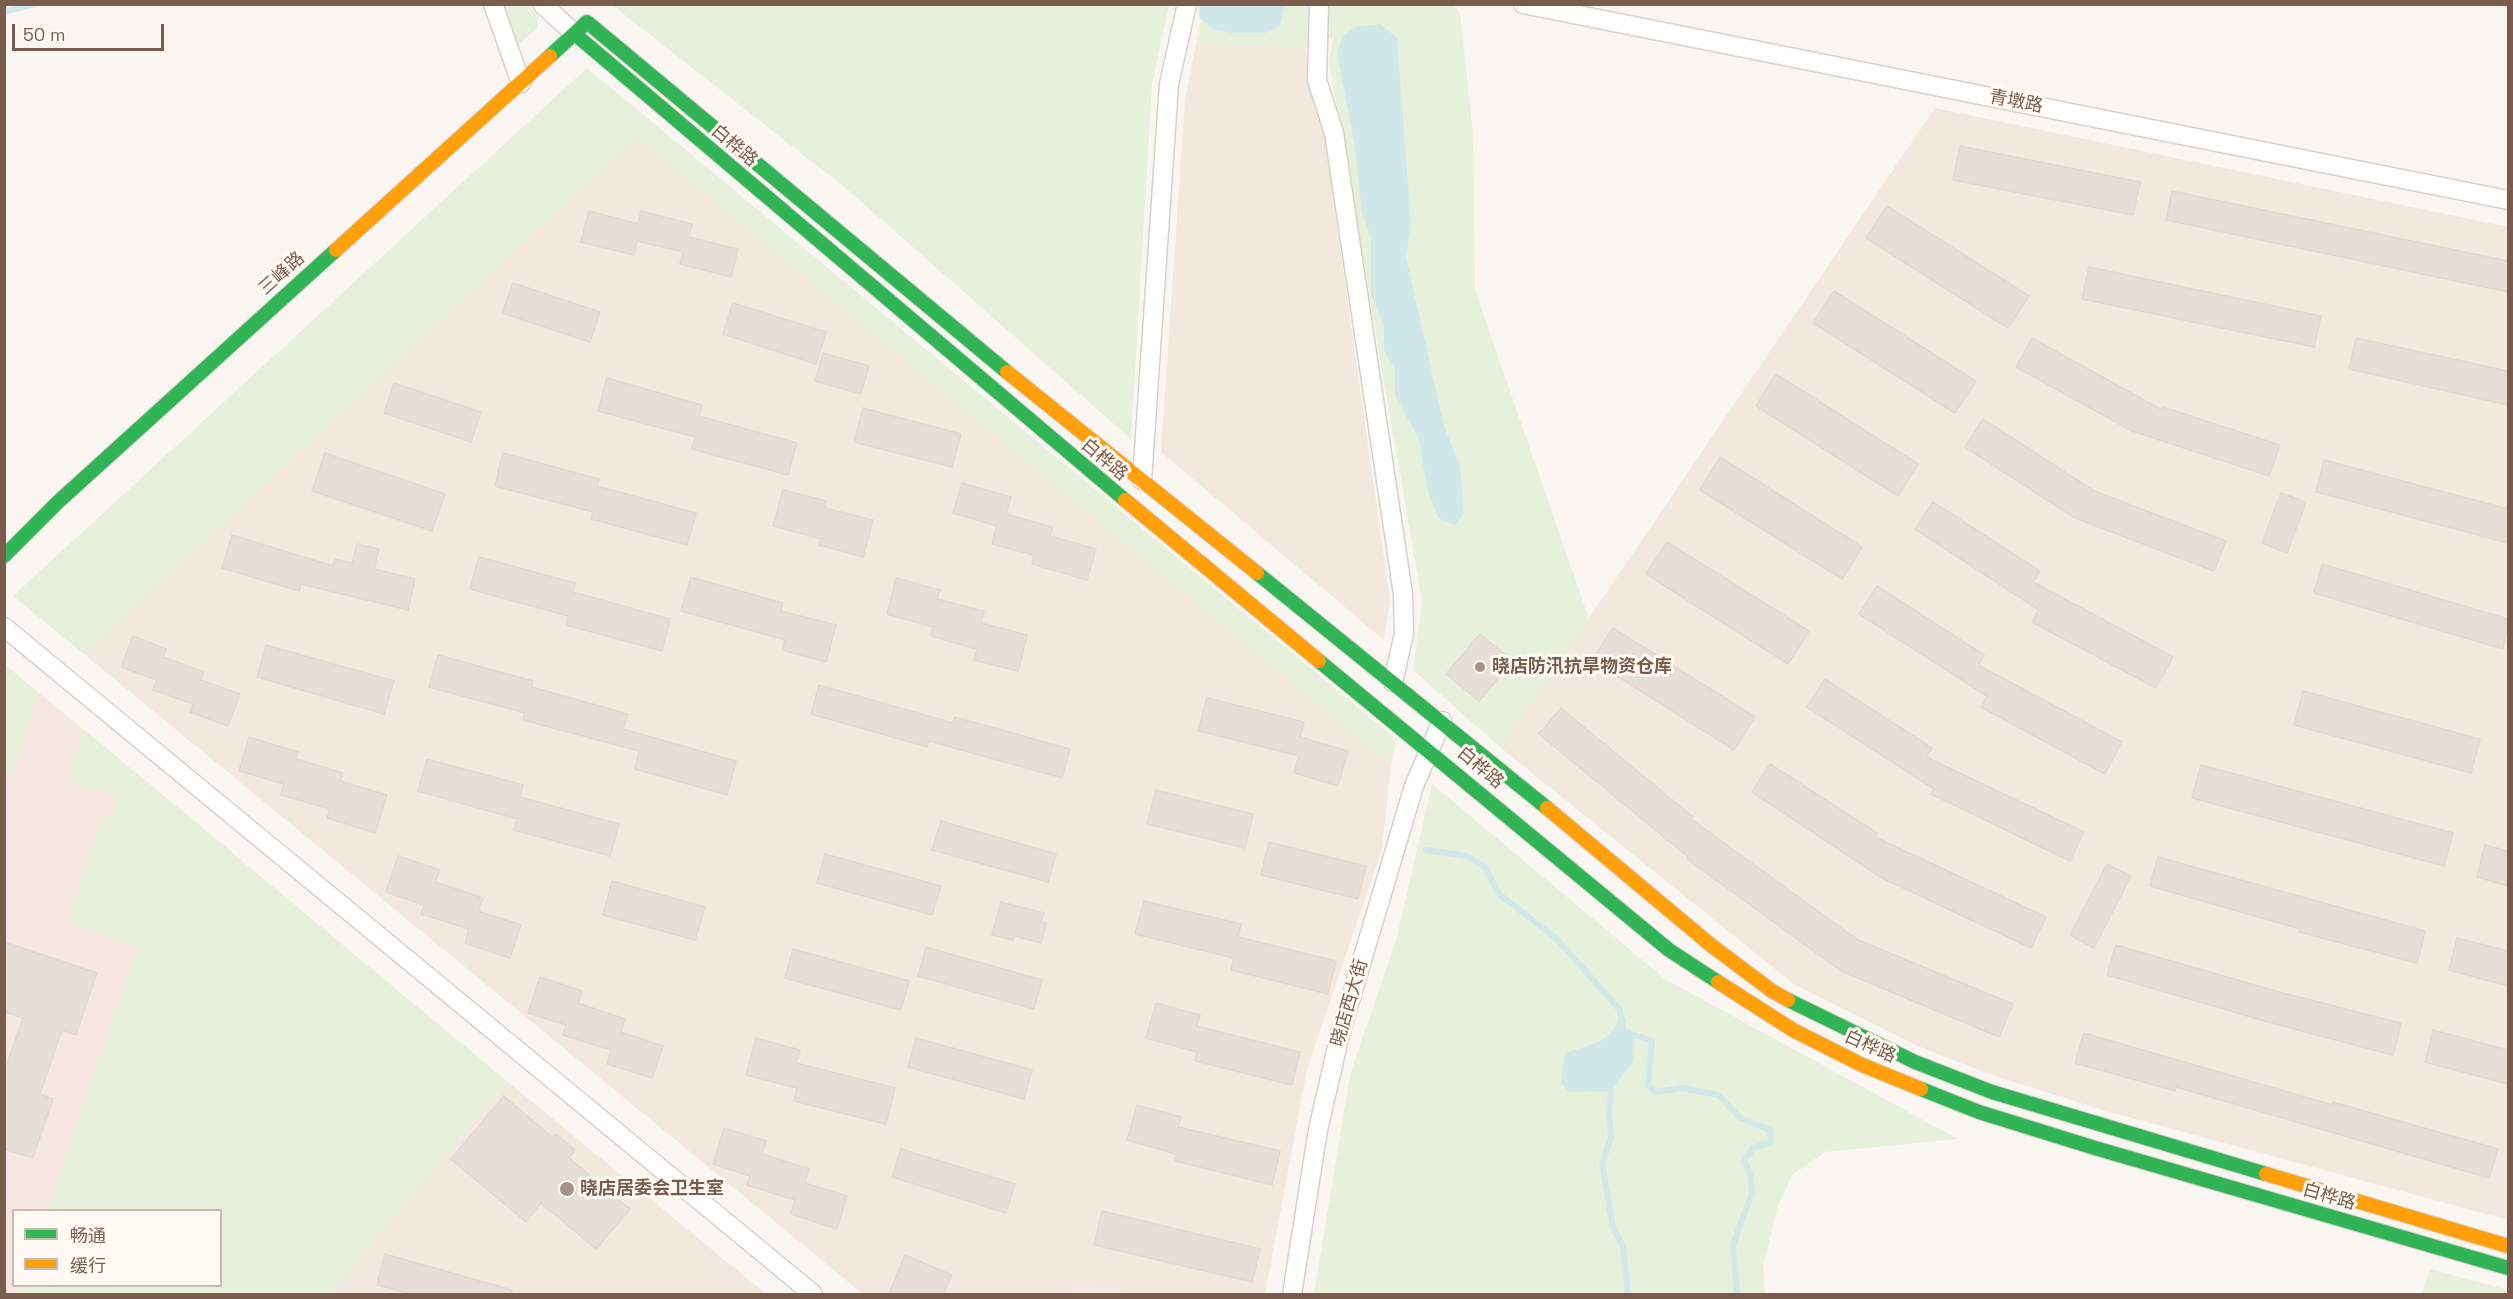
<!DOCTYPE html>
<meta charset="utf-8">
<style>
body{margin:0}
#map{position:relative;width:2513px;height:1299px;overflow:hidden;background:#f9f5f0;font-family:"Space Grotesk","Noto Sans SC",sans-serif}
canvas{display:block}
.frame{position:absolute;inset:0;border:6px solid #7a5c4d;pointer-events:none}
.legend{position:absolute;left:12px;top:1209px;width:210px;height:78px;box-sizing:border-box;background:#fffaf3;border:2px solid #cabbb1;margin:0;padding:8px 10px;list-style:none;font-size:18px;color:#7a5c4d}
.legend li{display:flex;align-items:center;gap:12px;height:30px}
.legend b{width:30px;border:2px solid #cabbb1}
.scale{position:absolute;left:12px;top:24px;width:152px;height:27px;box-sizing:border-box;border:3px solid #7a5c4d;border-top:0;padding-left:8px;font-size:18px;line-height:21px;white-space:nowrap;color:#7a5c4d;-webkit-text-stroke:4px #fffaf3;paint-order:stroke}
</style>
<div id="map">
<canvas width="2513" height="1299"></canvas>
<div class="frame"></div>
<ul class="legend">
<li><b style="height:8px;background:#30b455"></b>畅通</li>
<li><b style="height:8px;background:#ff9f0a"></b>缓行</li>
</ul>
<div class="scale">50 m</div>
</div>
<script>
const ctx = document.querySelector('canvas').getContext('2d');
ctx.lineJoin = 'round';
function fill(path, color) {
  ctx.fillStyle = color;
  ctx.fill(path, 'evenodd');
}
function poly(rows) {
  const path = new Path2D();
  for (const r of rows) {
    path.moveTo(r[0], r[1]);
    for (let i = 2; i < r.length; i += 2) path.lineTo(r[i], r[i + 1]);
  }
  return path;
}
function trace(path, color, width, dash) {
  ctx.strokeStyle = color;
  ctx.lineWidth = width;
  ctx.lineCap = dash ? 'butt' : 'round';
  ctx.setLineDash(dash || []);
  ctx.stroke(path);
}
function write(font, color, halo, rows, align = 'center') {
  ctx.font = font + ' "Space Grotesk","Noto Sans SC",sans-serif';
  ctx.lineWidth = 6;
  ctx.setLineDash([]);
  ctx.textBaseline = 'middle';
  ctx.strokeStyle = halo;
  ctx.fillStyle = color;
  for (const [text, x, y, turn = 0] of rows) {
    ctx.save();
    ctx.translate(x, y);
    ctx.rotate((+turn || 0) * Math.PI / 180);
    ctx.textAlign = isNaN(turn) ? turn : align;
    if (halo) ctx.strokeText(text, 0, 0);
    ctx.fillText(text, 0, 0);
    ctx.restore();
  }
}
fill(poly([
 [1196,44,1305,47,1323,128,1390,600,1384,640,1161,452,1185,100],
 [1935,108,2508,227,2508,1220,2099,1109,1986,1073,1918,1046,1795,985,1501,748],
 [637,137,1391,765,1382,849,1307,1069,1265,1294,1128,1294,1072,1279,1070,1294,863,1294,84,654],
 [508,1082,766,1294,329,1294]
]), '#f2e8de');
fill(poly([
 [4,664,232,852,96,1210,14,1210,14,1286,68,1286,64,1294,5,1294],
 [1072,1279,1128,1294,1070,1294]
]), '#f6e8e1');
fill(poly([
 [1452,4,1460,13,1473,133,1475,290,1589,619,1501,748,1413,670,1422,601,1329,62,1333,37,1305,47,1196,44,1204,5],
 [500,5,528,5,538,17,537,29,518,44,514,41],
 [612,5,1169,5,1152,85,1131,439,848,190],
 [587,68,1397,740,1391,765,637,137,84,654,13,596],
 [4,664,38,692,15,772,5,769],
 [83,729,508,1082,329,1294,19,1294,23,1286,220,1286,220,1210,48,1210,137,948,69,921,102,813,112,817,118,796,69,781],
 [1432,784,1665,979,1958,1139,1825,1152,1792,1175,1777,1208,1763,1267,1765,1294,1314,1294,1350,1075,1397,937],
 [2430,1269,2508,1290,2508,1294,2422,1294]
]), '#e7f0db');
fill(poly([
 [1199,5,1199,4,1284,5,1280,26,1265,33,1232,33,1213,29,1199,18],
 [1380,24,1397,38,1411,223,1406,257,1444,426,1460,466,1464,514,1455,525,1438,518,1427,488,1419,439,1395,396,1395,369,1384,351,1384,324,1371,296,1371,238,1362,213,1354,143,1337,52,1343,36,1355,27],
 [1620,1010,1626,1020,1623,1031,1635,1036,1633,1062,1611,1091,1570,1092,1561,1084,1565,1053,1597,1043,1606,1037,1616,1026]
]), '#d0e8ea');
trace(poly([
 [4,12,34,4],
 [1426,850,1467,856,1485,867,1499,894,1556,938,1620,1010,1623,1031,1652,1041,1648,1085,1655,1092,1682,1088,1719,1095,1740,1118,1770,1130,1771,1143,1753,1148,1744,1161,1751,1178,1752,1193,1733,1245,1737,1294],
 [1611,1091,1609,1114,1611,1138,1602,1163,1613,1228,1623,1246,1628,1294]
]), '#d0e8ea', 6);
const building = poly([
 [1960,146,2140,182,2133,215,1953,180,1960,146],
 [2172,191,2508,261,2508,292,2166,220,2172,191],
 [1887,206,2029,296,2008,328,1866,238,1887,206],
 [589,211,638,224,641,211,692,224,689,237,738,249,731,277,680,264,683,252,637,241,634,255,581,242,589,211],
 [2089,267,2321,316,2314,347,2082,299,2089,267],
 [513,283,600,312,590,342,502,313,513,283],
 [1834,291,1976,381,1955,413,1813,323,1834,291],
 [733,303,826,332,816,364,723,334,733,303],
 [2032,338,2162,410,2163,407,2280,445,2269,476,2132,431,2016,367,2032,338],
 [2356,338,2508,371,2508,405,2349,369,2356,338],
 [823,353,869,366,861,394,815,381,823,353],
 [1776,374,1918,464,1898,496,1756,406,1776,374],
 [607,378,702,405,699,416,797,443,788,475,692,449,695,437,598,411,607,378],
 [394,383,481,412,471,442,384,413,394,383],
 [863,408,961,434,952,467,854,442,863,408],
 [1983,419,2094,491,2226,541,2214,571,2075,518,1965,447,1983,419],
 [325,453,445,494,432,531,312,491,325,453],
 [503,453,599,479,597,486,696,513,687,545,591,519,593,512,495,486,503,453],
 [1720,457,1862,547,1842,579,1700,490,1720,457],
 [2324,460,2508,509,2508,543,2316,492,2324,460],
 [962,483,1011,497,1006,514,1052,527,1050,536,1096,549,1087,580,1032,564,1034,555,992,544,997,526,953,513,962,483],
 [783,490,826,501,825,508,873,520,863,557,819,545,821,539,773,526,783,490],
 [2281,493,2306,502,2287,553,2262,543,2281,493],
 [1933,502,2040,571,2033,582,2173,657,2156,688,2032,622,2039,610,1915,529,1933,502],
 [232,535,333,566,335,559,352,563,357,544,379,549,374,569,415,579,408,610,301,584,299,591,222,568,232,535],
 [1667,542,1809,631,1788,664,1646,574,1667,542],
 [479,557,575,583,573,592,670,619,662,651,566,625,568,616,470,589,479,557],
 [2322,564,2508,619,2503,649,2314,593,2322,564],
 [691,577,783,603,781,611,836,625,826,662,782,650,785,640,681,611,691,577],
 [896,578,940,590,937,599,984,611,981,623,1027,635,1018,671,974,660,977,649,931,636,933,627,887,614,896,578],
 [1877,586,1984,655,1978,665,2122,742,2105,774,1981,707,1987,696,1859,614,1877,586],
 [1613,628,1755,717,1734,750,1592,660,1613,628],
 [1480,634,1513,661,1479,701,1446,674,1480,634],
 [133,636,166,649,163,657,204,672,201,680,240,694,228,726,190,712,193,704,153,690,157,680,121,667,133,636],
 [266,645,394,681,384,714,257,677,266,645],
 [438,655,533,681,532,687,628,714,623,729,736,761,727,795,635,769,639,751,523,720,525,713,429,687,438,655],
 [1825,679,1932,748,1926,757,2084,832,2070,861,1931,794,1934,789,1807,707,1825,679],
 [819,685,953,723,955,717,1070,749,1062,778,929,741,927,747,811,714,819,685],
 [2303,691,2480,739,2471,773,2294,725,2303,691],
 [1207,698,1304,722,1300,737,1348,751,1338,786,1294,773,1299,756,1198,731,1207,698],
 [1561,708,1693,817,1691,819,1858,940,2013,1004,1999,1037,1841,971,1687,859,1688,857,1539,734,1561,708],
 [249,737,298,752,296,759,343,773,340,781,387,795,375,833,327,818,330,809,281,795,284,784,239,771,249,737],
 [427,759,523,785,520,797,619,824,610,856,514,830,517,819,418,791,427,759],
 [1770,764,1877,833,1875,837,2046,917,2031,948,1882,878,1752,792,1770,764],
 [2201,765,2453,833,2444,866,2192,798,2201,765],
 [1156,790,1253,814,1245,848,1147,824,1156,790],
 [941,821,1056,854,1048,882,932,850,941,821],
 [1269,842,1366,866,1358,899,1261,875,1269,842],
 [2485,845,2508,851,2508,886,2477,877,2485,845],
 [825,854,941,886,932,915,817,883,825,854],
 [398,856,440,870,435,882,483,898,478,911,521,925,510,958,465,943,469,929,421,914,424,905,386,892,398,856],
 [2158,857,2425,931,2417,963,2299,932,2300,929,2150,886,2158,857],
 [2107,864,2131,876,2094,948,2070,935,2107,864],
 [612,881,705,907,695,940,603,915,612,881],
 [1144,901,1241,924,1238,937,1336,961,1328,994,1231,970,1234,958,1135,934,1144,901],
 [1001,902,1044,913,1041,922,1046,923,1041,943,1015,936,1013,940,992,935,1001,902],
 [2457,938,2508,951,2508,986,2449,970,2457,938],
 [4,942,97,973,76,1035,62,1030,40,1094,53,1099,33,1158,4,1149,4,1072,23,1018,4,1012,4,942],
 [2116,945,2283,993,2401,1023,2393,1055,2275,1024,2107,975,2116,945],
 [926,947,1042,980,1034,1009,918,976,926,947],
 [793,949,909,981,901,1010,785,978,793,949],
 [540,977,582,991,578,1003,625,1019,621,1032,663,1046,652,1078,607,1064,611,1050,563,1035,566,1025,528,1013,540,977],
 [1156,1003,1200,1015,1197,1026,1300,1052,1292,1085,1195,1061,1197,1052,1146,1038,1156,1003],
 [2433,1030,2508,1050,2508,1084,2425,1062,2433,1030],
 [2084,1033,2333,1105,2333,1102,2498,1149,2489,1178,2176,1087,2175,1091,2075,1063,2084,1033],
 [756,1038,800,1050,796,1063,895,1088,886,1124,794,1101,797,1088,746,1075,756,1038],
 [916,1038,1032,1070,1024,1099,908,1067,916,1038],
 [504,1096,553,1138,556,1134,575,1150,569,1158,630,1209,596,1249,541,1203,526,1222,451,1159,504,1096],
 [1137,1105,1181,1117,1178,1127,1280,1151,1272,1185,1175,1161,1176,1154,1127,1140,1137,1105],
 [724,1128,766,1141,762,1154,809,1169,805,1183,847,1196,837,1229,791,1214,795,1200,747,1185,750,1176,713,1164,724,1128],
 [901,1149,1015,1184,1006,1213,892,1177,901,1149],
 [1102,1211,1260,1249,1252,1282,1094,1245,1102,1211],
 [385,1254,512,1290,511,1294,411,1294,377,1285,385,1254],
 [905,1255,952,1275,943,1294,889,1294,905,1255]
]);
fill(building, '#e6ded7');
trace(building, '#e2d8d2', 1.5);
const street = poly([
 [493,4,521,83],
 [542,4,576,35],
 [1319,4,1317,80,1334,133,1403,594,1404,634,1393,682],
 [1523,4,2508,200],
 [1142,480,1169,84,1187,4],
 [4,627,813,1294],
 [1292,1294,1318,1130,1340,1034,1414,786,1442,721]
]);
const fast = poly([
 [576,35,1125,500],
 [550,56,587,22,1007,372],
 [4,556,58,502,336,250],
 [1257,573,1547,808],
 [1319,661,1669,950,1718,982],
 [1788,1000,1915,1062,1992,1092,2266,1174],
 [1921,1089,1979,1112,2095,1148,2508,1268]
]);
const slow = poly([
 [336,250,550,56],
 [1007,372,1257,573],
 [1125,500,1319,661],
 [1547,808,1712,946,1772,991,1788,1000],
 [1718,982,1793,1030,1862,1065,1921,1089],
 [2266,1174,2508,1246]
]);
trace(street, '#d7d1cb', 21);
trace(fast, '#d9d2cb', 16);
trace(slow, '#d9d2cb', 16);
trace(street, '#fefefd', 18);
trace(fast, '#30b455', 14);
trace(slow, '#ff9f0a', 14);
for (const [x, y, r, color] of [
 [1480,667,6,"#a69286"],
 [567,1189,8,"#a69286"]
]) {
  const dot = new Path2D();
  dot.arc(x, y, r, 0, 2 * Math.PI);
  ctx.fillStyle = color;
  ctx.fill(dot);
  trace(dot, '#fffaf3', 2);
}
write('18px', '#7a5c4d', '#fffaf3', [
 ["青墩路",2016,102,11],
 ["白桦路",734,146,40],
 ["三峰路",282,274,-42],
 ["白桦路",1104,460,40],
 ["白桦路",1480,768,40],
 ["晓店西大街",1350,1003,-74],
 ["白桦路",1870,1047,24],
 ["白桦路",2329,1197,16]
]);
write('bold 18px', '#7a5c4d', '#fffaf3', [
 ["晓店防汛抗旱物资仓库",1492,667],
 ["晓店居委会卫生室",580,1189]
], 'left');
</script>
